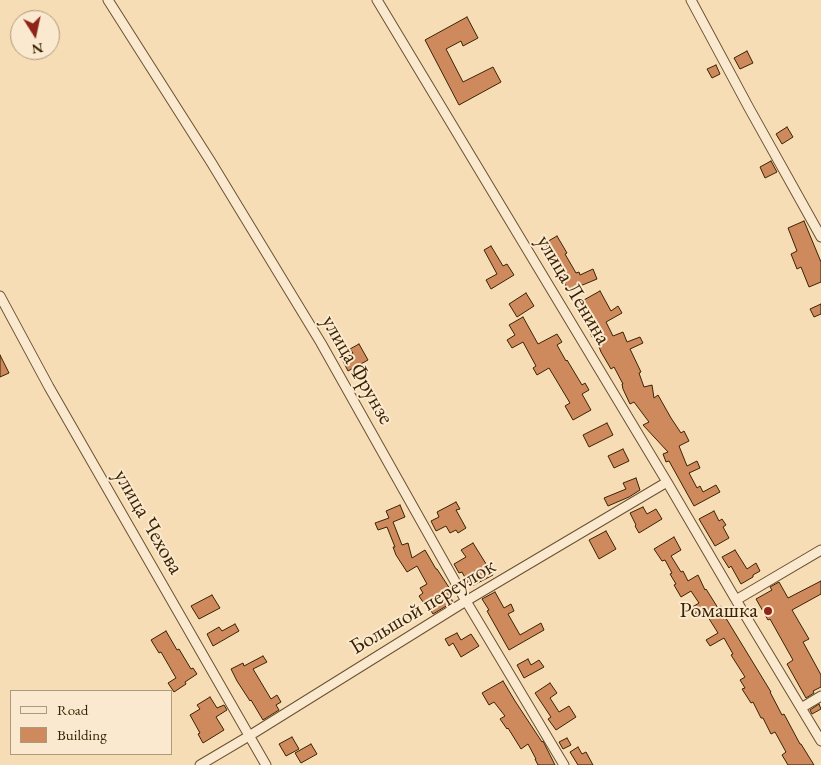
<!DOCTYPE html>
<meta charset="utf-8">
<style>
body{margin:0}
#map{position:relative;width:821px;height:765px;overflow:hidden;background:#f7ddb5;font-family:"EB Garamond",serif}
canvas{display:block}
.legend{position:absolute;left:10px;top:690px;width:162px;height:65px;box-sizing:border-box;background:#fae9cf;border:1px solid #ad9a7d;margin:0;padding:6px 9px;list-style:none;font-size:15px;color:#3a2303}
.legend li{display:flex;align-items:center;gap:10px;height:25px}
.legend b{width:25px;border:1px solid #ad9a7d}
.north{position:absolute;left:10px;top:10px;width:50px;height:50px;box-sizing:border-box;background:#fae9cf;border:1px solid #ad9a7d;border-radius:50%;rotate:170deg;font-size:14px;font-weight:700;line-height:20px;text-align:center;color:#3a2303}
.north::after{content:'';display:block;margin:auto;width:18px;height:22px;background:#8f2418;clip-path:polygon(50% 0,100% 100%,50% 72%,0 100%)}
</style>
<div id="map">
<canvas width="821" height="765"></canvas>
<ul class="legend">
<li><b style="height:6px;background:#fae9cf"></b>Road</li>
<li><b style="height:14px;background:#ce8a5d"></b>Building</li>
</ul>
<div class="north">N</div>
</div>
<script>
const ctx = document.querySelector('canvas').getContext('2d');
ctx.lineJoin = 'round';
function fill(path, color) {
  ctx.fillStyle = color;
  ctx.fill(path, 'evenodd');
}
function poly(rows) {
  const path = new Path2D();
  for (const r of rows) {
    path.moveTo(r[0], r[1]);
    for (let i = 2; i < r.length; i += 2) path.lineTo(r[i], r[i + 1]);
  }
  return path;
}
function trace(path, color, width, dash) {
  ctx.strokeStyle = color;
  ctx.lineWidth = width;
  ctx.lineCap = dash ? 'butt' : 'round';
  ctx.setLineDash(dash || []);
  ctx.stroke(path);
}
function write(font, color, halo, rows, align = 'center') {
  ctx.font = font + ' "EB Garamond",serif';
  ctx.lineWidth = 4;
  ctx.setLineDash([]);
  ctx.textBaseline = 'middle';
  ctx.strokeStyle = halo;
  ctx.fillStyle = color;
  for (const [text, x, y, turn = 0] of rows) {
    ctx.save();
    ctx.translate(x, y);
    ctx.rotate((+turn || 0) * Math.PI / 180);
    ctx.textAlign = isNaN(turn) ? turn : align;
    if (halo) ctx.strokeText(text, 0, 0);
    ctx.fillText(text, 0, 0);
    ctx.restore();
  }
}
const building = poly([
 [467,17,478,38,463,46,461,41,446,49,463,82,493,67,501,82,459,105,425,40,467,17],
 [747,51,753,63,740,69,734,58,747,51],
 [716,65,720,74,712,78,707,69,716,65],
 [787,127,793,137,782,144,776,134,787,127],
 [771,161,777,172,765,178,760,167,771,161],
 [804,221,821,262,821,282,809,287,801,267,797,269,791,254,797,251,788,228,804,221],
 [557,236,567,253,565,254,576,273,579,272,580,275,593,269,597,279,568,291,561,274,558,275,555,269,559,267,545,243,557,236],
 [491,246,503,266,507,264,514,275,491,289,486,280,497,274,484,250,491,246],
 [600,291,611,311,618,306,622,313,606,322,613,336,623,332,627,342,640,337,643,343,630,349,641,372,639,373,644,387,652,385,654,398,658,395,671,418,681,433,684,431,689,441,679,446,687,466,697,461,700,468,689,473,697,488,700,486,703,492,716,485,720,492,694,506,669,461,666,462,663,454,668,452,643,425,649,422,634,402,630,404,623,389,622,384,623,384,614,367,611,369,601,352,595,336,592,337,589,330,591,329,585,319,590,317,582,301,600,291],
 [526,293,534,306,517,317,509,304,526,293],
 [821,304,821,314,814,317,810,309,821,304],
 [523,317,538,344,557,334,562,342,557,345,566,361,567,360,582,385,585,383,589,390,582,394,591,410,573,420,565,406,570,403,549,368,537,375,533,368,536,366,523,342,512,348,507,340,515,335,509,325,523,317],
 [359,344,368,360,348,371,342,359,353,353,350,349,359,344],
 [0,355,9,373,0,377,0,355],
 [607,423,613,435,589,447,583,435,607,423],
 [623,449,629,461,614,468,608,456,623,449],
 [636,478,640,490,629,497,608,506,604,498,626,489,623,483,636,478],
 [456,502,460,509,456,510,466,528,458,533,456,530,450,533,446,526,436,531,431,521,439,517,437,512,456,502],
 [400,505,405,517,393,522,402,545,408,543,412,558,425,550,436,569,437,569,450,589,447,591,453,602,433,614,425,601,423,602,419,596,423,593,420,588,427,584,417,566,407,572,396,555,393,547,395,547,387,527,378,530,375,523,389,518,386,511,400,505],
 [643,507,647,514,656,509,662,519,639,533,635,526,636,525,630,513,643,507],
 [714,511,719,521,722,519,726,525,723,527,729,538,715,546,699,519,714,511],
 [606,531,616,549,599,559,589,540,606,531],
 [674,537,681,550,671,556,681,572,683,571,688,581,698,575,705,590,706,589,718,608,721,606,726,614,724,615,771,692,770,692,782,715,784,714,800,744,801,744,814,765,788,765,782,755,786,752,775,732,771,734,763,718,761,718,753,702,751,703,742,689,745,688,740,680,745,677,731,655,733,654,724,638,710,646,706,640,718,633,703,609,693,615,689,609,699,603,691,591,681,597,674,585,676,584,670,574,672,573,665,560,662,561,654,549,674,537],
 [473,543,493,575,470,587,462,572,459,573,454,564,466,557,461,550,473,543],
 [735,550,747,569,756,563,760,571,753,575,753,577,741,584,731,566,729,568,722,557,735,550],
 [821,581,821,594,792,610,809,639,803,642,821,675,821,687,813,691,814,693,806,698,787,664,793,660,770,619,768,620,756,599,772,590,770,587,779,582,788,598,821,581],
 [495,592,504,608,511,604,514,611,508,614,520,635,541,623,544,630,509,650,487,611,489,610,482,599,495,592],
 [212,595,220,608,199,619,191,606,212,595],
 [235,624,239,631,213,646,207,634,219,627,222,631,235,624],
 [166,631,177,650,179,649,191,669,193,668,197,674,185,682,186,684,174,692,168,683,176,678,161,652,159,653,151,640,166,631],
 [457,633,461,640,471,634,479,646,461,657,453,643,449,646,445,639,457,633],
 [263,656,267,662,253,669,271,699,277,695,281,702,276,705,279,710,263,720,251,700,250,701,237,681,231,669,243,663,244,666,263,656],
 [528,659,531,665,539,660,544,667,524,678,517,665,528,659],
 [503,681,515,701,542,742,543,741,555,765,538,765,535,759,536,759,528,744,521,749,508,728,507,729,500,719,505,716,494,702,489,705,482,693,503,681],
 [550,683,557,693,550,698,559,712,569,706,576,717,556,730,548,719,551,717,535,693,550,683],
 [210,697,217,708,224,705,227,710,216,717,224,730,203,743,198,734,200,733,190,715,200,709,197,705,210,697],
 [819,704,821,709,812,714,810,710,819,704],
 [292,737,299,749,286,756,279,744,292,737],
 [567,738,571,745,563,749,559,742,567,738],
 [311,744,317,754,301,763,295,753,311,744],
 [578,747,582,754,586,752,593,765,578,765,570,752,578,747]
]);
fill(building, '#ce8a5d');
trace(building, '#3a2303', 1);
const minor = poly([
 [108,0,211,162,321,343,466,601,564,765],
 [377,0,667,482,736,600,821,741],
 [691,0,749,108,821,237],
 [0,296,49,387,266,765],
 [736,600,821,550],
 [801,708,821,696],
 [200,765,249,736,466,601,667,482]
]);
trace(minor, '#695230', 11);
trace(minor, '#fae9cf', 9);
for (const [x, y, r, color] of [
 [768,611,5,"#8f2418"]
]) {
  const dot = new Path2D();
  dot.arc(x, y, r, 0, 2 * Math.PI);
  ctx.fillStyle = color;
  ctx.fill(dot);
  trace(dot, '#fae9cf', 2);
}
write('22px', '#3a2303', '#fae9cf', [
 ["улица Ленина",573,290,59],
 ["улица Фрунзе",357,370,60],
 ["улица Чехова",148,522,60],
 ["Большой переулок",423,607,-31]
]);
write('22px', '#3a2303', '#fae9cf', [
 ["Ромашка",758,611]
], 'right');
</script>
